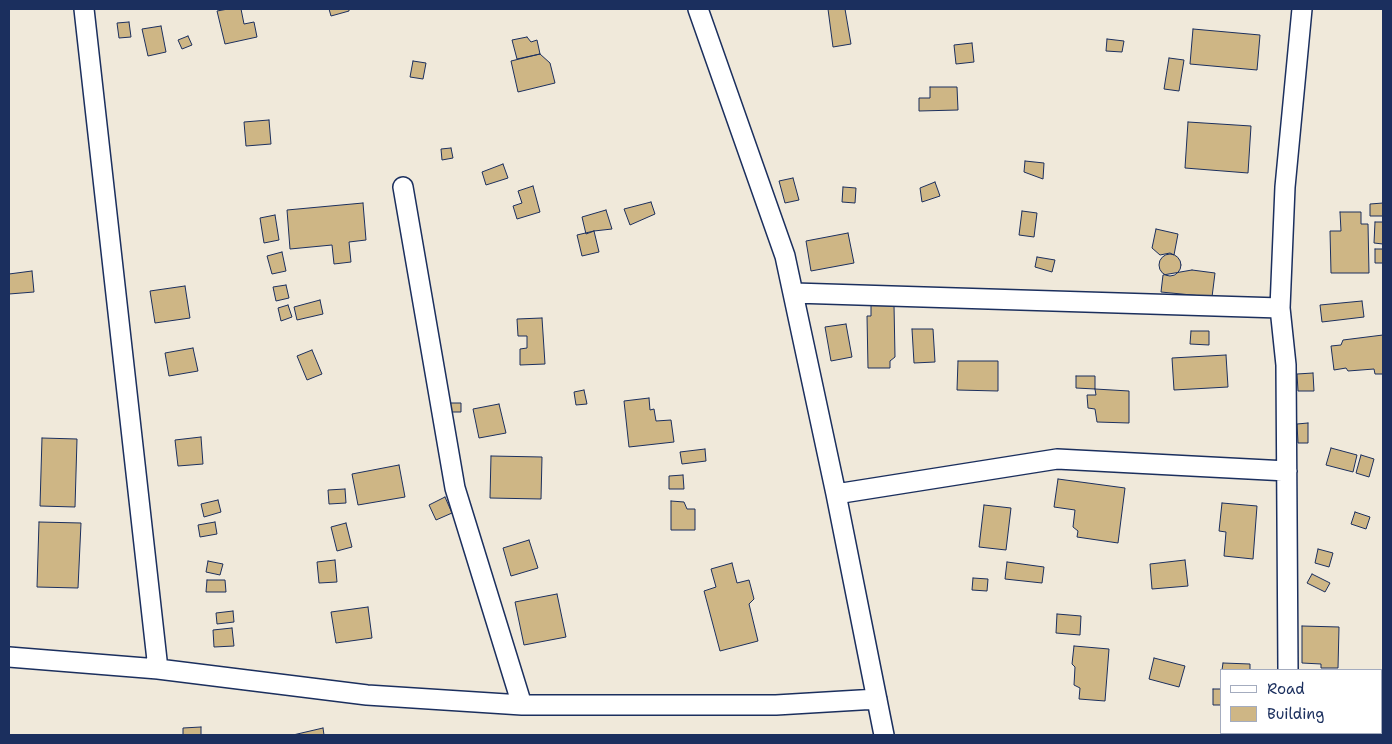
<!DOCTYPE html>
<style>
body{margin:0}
#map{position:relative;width:1392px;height:744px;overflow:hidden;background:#f0e9da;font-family:"Shantell Sans",sans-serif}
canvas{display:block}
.frame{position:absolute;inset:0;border:10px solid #1b2f5e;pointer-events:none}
.legend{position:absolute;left:1220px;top:669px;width:162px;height:65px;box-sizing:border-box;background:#fff;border:1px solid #a4acbf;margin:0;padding:6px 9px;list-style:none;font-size:15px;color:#1b2f5e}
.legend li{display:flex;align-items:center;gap:10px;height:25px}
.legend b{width:25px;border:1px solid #a4acbf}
</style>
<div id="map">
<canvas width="1392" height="744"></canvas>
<div class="frame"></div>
<ul class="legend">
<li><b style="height:6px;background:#fff"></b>Road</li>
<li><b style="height:14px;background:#ceb685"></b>Building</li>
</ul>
</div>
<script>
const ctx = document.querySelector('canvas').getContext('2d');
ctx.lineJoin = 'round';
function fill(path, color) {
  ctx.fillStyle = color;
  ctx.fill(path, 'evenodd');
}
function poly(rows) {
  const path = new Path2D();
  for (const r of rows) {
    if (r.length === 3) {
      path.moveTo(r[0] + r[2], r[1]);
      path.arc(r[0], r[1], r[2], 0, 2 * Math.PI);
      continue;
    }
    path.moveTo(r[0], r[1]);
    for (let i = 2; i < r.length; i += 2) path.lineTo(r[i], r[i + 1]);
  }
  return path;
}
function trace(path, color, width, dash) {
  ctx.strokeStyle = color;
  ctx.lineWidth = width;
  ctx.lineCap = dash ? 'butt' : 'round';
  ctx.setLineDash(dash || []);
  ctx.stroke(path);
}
const building = poly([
 [228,9,241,9,244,24,254,22,257,37,225,44,217,11,228,9],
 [329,9,349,9,349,11,331,16,329,9],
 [828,9,845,9,851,44,833,47,828,9],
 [129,22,131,37,119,38,117,23,129,22],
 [161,26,166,52,148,56,142,29,161,26],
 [1193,29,1260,35,1257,70,1190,64,1193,29],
 [188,36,192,45,182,49,178,40,188,36],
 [527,37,531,42,537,40,540,54,517,59,512,40,527,37],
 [1107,39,1124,41,1122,52,1106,51,1107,39],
 [972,43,974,62,956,64,954,45,972,43],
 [540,54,550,63,555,83,518,92,511,61,540,54],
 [1169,58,1184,60,1179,91,1164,89,1169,58],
 [413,61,426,63,423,79,410,77,413,61],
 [930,87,957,87,958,110,919,111,919,98,930,98,930,87],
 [269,120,271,144,246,146,244,122,269,120],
 [1188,122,1251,126,1248,173,1185,168,1188,122],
 [451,148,453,158,442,160,441,149,451,148],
 [1025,161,1044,163,1043,179,1024,172,1025,161],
 [503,164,508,178,486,185,482,172,503,164],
 [793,178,799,200,785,203,779,181,793,178],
 [935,182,940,196,922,202,920,188,935,182],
 [533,186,540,212,517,219,513,206,522,203,518,191,533,186],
 [843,187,856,188,855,203,842,202,843,187],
 [651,202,655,214,630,225,624,209,651,202],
 [363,203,366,240,349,242,351,262,334,264,332,245,290,249,287,210,363,203],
 [1383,203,1383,216,1370,216,1370,204,1383,203],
 [606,210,612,229,594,231,586,234,582,217,606,210],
 [1022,211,1037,213,1034,237,1019,235,1022,211],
 [1340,212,1361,212,1361,224,1368,224,1369,273,1331,273,1330,231,1341,231,1340,212],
 [275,215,279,240,264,243,260,218,275,215],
 [1375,222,1383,222,1383,244,1374,243,1375,222],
 [1156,229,1178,234,1174,255,1170,253,1160,255,1152,248,1156,229],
 [594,231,599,252,582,256,577,235,594,231],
 [848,233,854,263,811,271,806,241,848,233],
 [1375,249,1383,249,1383,263,1375,263,1375,249],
 [282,252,286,271,272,274,267,256,282,252],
 [1170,265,11],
 [1037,257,1055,260,1052,272,1035,267,1037,257],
 [1192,270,1215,273,1212,297,1161,292,1163,275,1192,270],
 [32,271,34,292,9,294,9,274,32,271],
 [286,285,289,298,276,301,273,287,286,285],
 [185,286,190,318,155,323,150,291,185,286],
 [320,300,323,314,297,320,294,307,320,300],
 [1362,301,1364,317,1322,322,1320,305,1362,301],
 [288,305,292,317,281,321,278,308,288,305],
 [871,305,894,305,895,357,890,361,890,368,868,368,867,316,871,316,871,305],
 [542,318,545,364,520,365,520,349,527,348,527,336,518,336,517,319,542,318],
 [846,324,852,357,831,361,825,327,846,324],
 [912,329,933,329,935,362,914,363,912,329],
 [1191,331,1209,331,1209,345,1190,344,1191,331],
 [1383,335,1383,374,1375,374,1374,369,1348,371,1346,368,1334,370,1331,346,1341,345,1343,340,1383,335],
 [193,348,198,371,169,376,165,353,193,348],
 [312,350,322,374,307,380,297,356,312,350],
 [1226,355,1228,387,1174,390,1172,358,1226,355],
 [958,361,998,361,998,391,957,390,958,361],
 [1313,373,1314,391,1298,391,1297,374,1313,373],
 [1076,376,1095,376,1095,389,1076,388,1076,376],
 [1095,389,1129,391,1129,423,1097,422,1095,409,1088,408,1087,395,1096,395,1095,389],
 [584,390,587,404,576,405,574,392,584,390],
 [649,398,650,410,654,409,656,421,671,420,674,442,629,447,624,401,649,398],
 [448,403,461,403,461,412,448,412,448,403],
 [499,404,506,433,479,438,473,409,499,404],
 [1308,423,1308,443,1298,443,1297,424,1308,423],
 [201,437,203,464,178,466,175,440,201,437],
 [42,438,77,439,75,507,40,506,42,438],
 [1331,448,1357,455,1353,472,1326,465,1331,448],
 [705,449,706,461,682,464,680,452,705,449],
 [1361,455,1374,459,1369,477,1356,473,1361,455],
 [491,456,542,457,541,499,490,498,491,456],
 [399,465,405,497,358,505,352,474,399,465],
 [683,475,684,489,669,489,669,476,683,475],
 [1058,479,1125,488,1118,543,1077,537,1078,531,1073,527,1075,510,1054,507,1058,479],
 [345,489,346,503,329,504,328,490,345,489],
 [445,497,452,513,436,520,429,505,445,497],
 [218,500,221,512,204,517,201,504,218,500],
 [671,501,684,502,687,509,695,509,695,530,671,530,671,501],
 [1222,503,1257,506,1253,559,1224,556,1226,532,1219,531,1222,503],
 [984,505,1011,508,1006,550,979,547,984,505],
 [1355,512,1370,517,1366,529,1351,524,1355,512],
 [39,522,81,523,78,588,37,587,39,522],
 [215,522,217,534,200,537,198,525,215,522],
 [346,523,352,547,337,551,331,527,346,523],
 [529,540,538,568,511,576,503,548,529,540],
 [1318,549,1333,553,1329,567,1315,563,1318,549],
 [335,560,337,582,319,583,317,562,335,560],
 [1185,560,1188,586,1152,589,1150,564,1185,560],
 [208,561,223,564,220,575,206,572,208,561],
 [1007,562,1044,567,1042,583,1005,579,1007,562],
 [732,563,737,583,749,580,754,599,749,604,758,641,720,651,704,591,716,587,711,569,732,563],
 [1312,574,1330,583,1325,592,1307,583,1312,574],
 [973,578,988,579,987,591,972,590,973,578],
 [207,580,225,580,226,592,206,592,207,580],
 [557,594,566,637,524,645,515,602,557,594],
 [368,607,372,638,336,643,331,612,368,607],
 [233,611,234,622,217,624,216,613,233,611],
 [1057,614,1081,616,1080,635,1056,633,1057,614],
 [1302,626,1339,627,1338,668,1321,668,1321,664,1302,663,1302,626],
 [232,628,234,646,214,647,213,630,232,628],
 [1074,646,1109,649,1105,701,1079,699,1080,688,1074,685,1075,667,1072,664,1074,646],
 [1154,658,1185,666,1179,687,1149,679,1154,658],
 [1223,663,1250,664,1250,670,1222,670,1223,663],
 [1213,689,1221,689,1221,705,1213,705,1213,689],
 [201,727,201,735,183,735,183,728,201,727],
 [323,728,324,735,293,735,323,728]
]);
fill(building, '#ceb685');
trace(building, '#1b2f5e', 1);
const minor = poly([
 [84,9,158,669],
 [698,9,785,256,836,494,884,735],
 [403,187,455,488,522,705],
 [794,293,1280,308],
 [836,494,1057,459,1287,471],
 [9,657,158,669,367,695,522,705,776,705,877,699],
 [1288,670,1286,365,1280,308,1285,187,1302,9],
 [1289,733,1289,735]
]);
trace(minor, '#1b2f5e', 22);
trace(minor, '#fff', 19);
</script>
